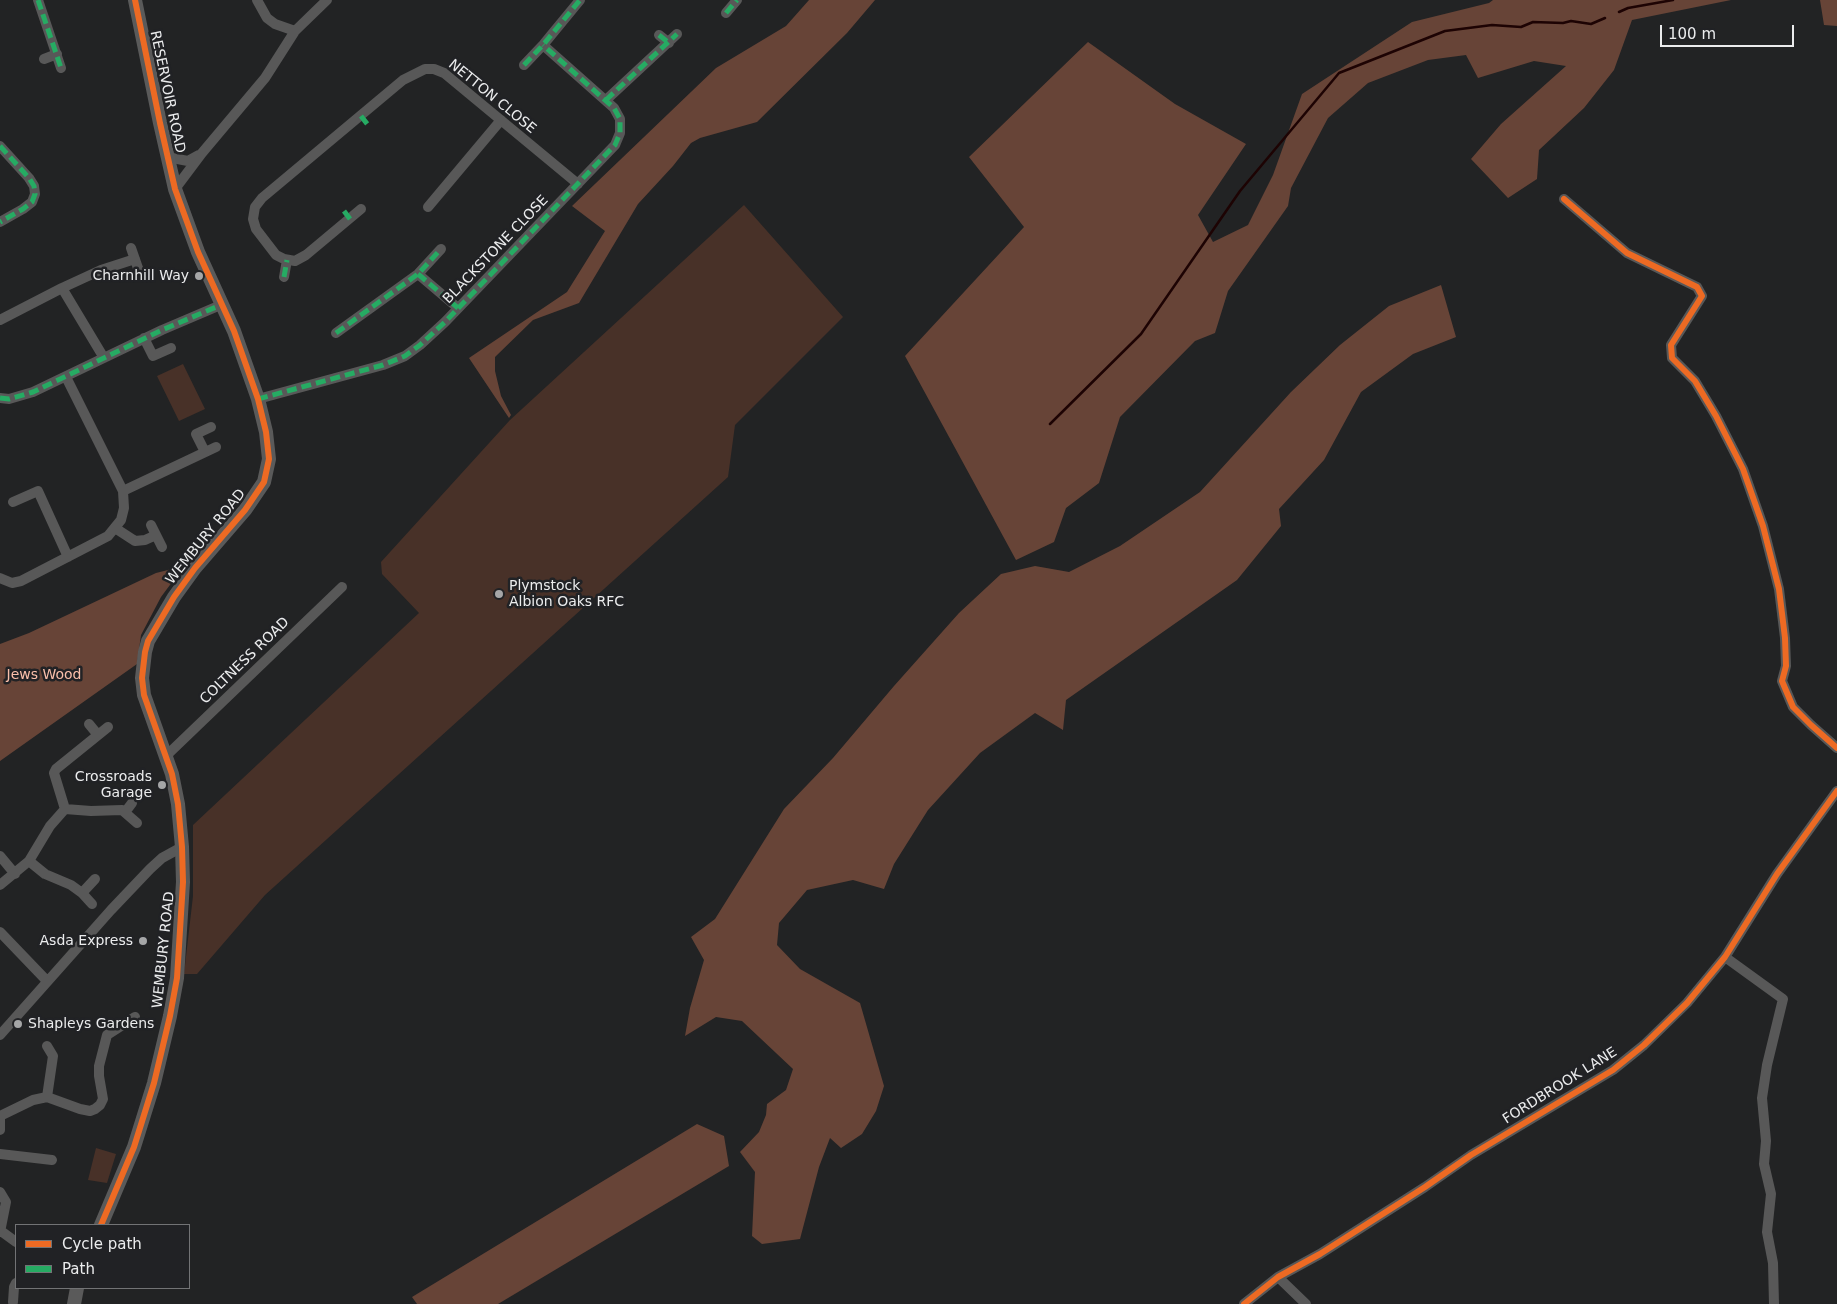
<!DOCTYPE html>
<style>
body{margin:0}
#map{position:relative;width:1837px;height:1304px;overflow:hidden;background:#222324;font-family:"DejaVu Sans",sans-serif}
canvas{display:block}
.legend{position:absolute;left:15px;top:1224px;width:175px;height:65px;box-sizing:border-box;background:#212225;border:1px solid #727375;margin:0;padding:6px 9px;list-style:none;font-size:15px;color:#ebeced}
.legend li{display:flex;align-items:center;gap:10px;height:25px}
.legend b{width:25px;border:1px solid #727375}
.scale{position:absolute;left:1660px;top:25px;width:134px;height:22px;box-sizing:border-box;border:2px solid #ebeced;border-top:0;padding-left:6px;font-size:15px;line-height:18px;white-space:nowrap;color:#ebeced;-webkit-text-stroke:4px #212225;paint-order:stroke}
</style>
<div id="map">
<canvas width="1837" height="1304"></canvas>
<ul class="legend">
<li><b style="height:6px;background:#ed6a23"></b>Cycle path</li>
<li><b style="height:6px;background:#26ab63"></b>Path</li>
</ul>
<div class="scale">100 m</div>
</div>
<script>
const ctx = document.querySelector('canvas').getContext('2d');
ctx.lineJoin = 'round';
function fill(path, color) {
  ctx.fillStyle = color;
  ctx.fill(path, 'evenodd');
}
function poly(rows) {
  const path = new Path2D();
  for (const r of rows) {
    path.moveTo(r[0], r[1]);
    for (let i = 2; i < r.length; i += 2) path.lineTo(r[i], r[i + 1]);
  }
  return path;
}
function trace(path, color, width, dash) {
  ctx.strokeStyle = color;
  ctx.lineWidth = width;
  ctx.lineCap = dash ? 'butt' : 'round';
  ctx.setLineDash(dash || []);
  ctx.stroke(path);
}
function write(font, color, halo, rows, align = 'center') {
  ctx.font = font + ' "DejaVu Sans",sans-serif';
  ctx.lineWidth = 5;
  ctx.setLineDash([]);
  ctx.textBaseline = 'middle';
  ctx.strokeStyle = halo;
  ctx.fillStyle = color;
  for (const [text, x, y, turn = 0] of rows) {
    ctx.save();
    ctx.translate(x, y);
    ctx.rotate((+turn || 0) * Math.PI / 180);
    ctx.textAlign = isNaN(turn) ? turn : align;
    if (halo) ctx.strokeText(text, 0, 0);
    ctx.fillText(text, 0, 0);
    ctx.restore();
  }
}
fill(poly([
 [744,205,843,317,735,425,728,477,265,895,197,974,184,974,193,896,193,825,419,613,382,574,381,562,510,420],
 [183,364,205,409,179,421,157,376],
 [96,1148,116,1154,107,1183,88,1180]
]), '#483128');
fill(poly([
 [809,0,875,0,847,33,757,122,700,138,691,143,673,166,638,204,579,303,533,320,495,357,495,371,501,396,511,415,509,418,469,358,567,292,605,231,572,206,716,68,786,26],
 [1493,0,1731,0,1632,20,1614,70,1584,108,1539,150,1537,179,1508,198,1471,159,1501,124,1566,66,1534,61,1478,78,1466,55,1428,60,1368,83,1328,118,1291,188,1288,206,1228,291,1215,333,1195,341,1120,417,1099,483,1066,508,1054,542,1016,560,905,356,1024,227,969,157,1088,42,1175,104,1246,144,1198,215,1213,242,1248,225,1273,175,1302,94,1412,22,1489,3],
 [1820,0,1837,0,1837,26,1824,25],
 [1441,285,1456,337,1413,354,1361,392,1324,460,1279,509,1281,526,1237,580,1066,700,1063,730,1035,713,980,753,928,810,894,864,884,889,853,880,807,890,779,923,777,945,800,969,860,1003,884,1086,876,1111,862,1134,841,1148,830,1138,819,1167,800,1239,762,1244,752,1236,755,1172,740,1152,759,1132,766,1115,767,1104,786,1090,793,1069,742,1021,716,1017,685,1036,690,1008,704,960,691,937,715,919,784,809,833,758,894,686,959,613,1001,574,1035,566,1069,572,1120,546,1200,492,1291,392,1340,345,1389,306],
 [184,566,161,597,141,635,137,664,0,761,0,644,29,633,156,573],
 [697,1124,724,1136,729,1166,498,1304,417,1304,412,1297]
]), '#674437');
trace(poly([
 [1619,12,1628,8,1673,0],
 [1050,424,1141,334,1240,191,1339,73,1445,31,1492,25,1521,27,1533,22,1563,23,1571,21,1591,24,1605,18]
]), '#1d0303', 2.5);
trace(poly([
 [38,0,61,68],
 [257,0,267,18,275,24,295,31],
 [726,13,737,0],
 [659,35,669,43],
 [44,59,57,54],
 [524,65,543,45,580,0],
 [606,100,677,34],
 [0,146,29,178,34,186,35,194,32,202,23,209,0,222],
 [167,157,188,161,199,155],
 [175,189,202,153,265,78,295,31,327,0],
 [1564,199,1627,253,1697,287,1702,296,1671,345,1672,358,1695,381,1716,416,1743,469,1763,526,1779,589,1785,638,1786,666,1782,681,1793,707,1811,725,1837,748],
 [428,207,501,120],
 [361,209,306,255,295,261,284,259,276,255,256,229,253,219,255,207,262,198,403,80,425,69,434,69,444,73,578,184],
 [131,248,139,271],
 [418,274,458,308],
 [284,277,287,260],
 [62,288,104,358],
 [0,320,62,288,101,270,135,259],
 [336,333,418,274,441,249],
 [144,338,153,356,171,348],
 [0,398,9,399,33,392,162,330,223,304],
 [258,399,383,365,405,356,420,345,445,322,615,145,620,133,620,119,614,108,543,45],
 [205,452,196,434,211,427],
 [123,491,216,447],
 [13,502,38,491,68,557],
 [151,525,162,547],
 [115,528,135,541,145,540,156,535],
 [0,578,12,583,21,581,108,536,121,520,124,508,123,491,66,377],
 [89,724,98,735],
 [167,755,342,587],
 [65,809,91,811,122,810,137,823],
 [126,811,132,803],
 [0,856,15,874],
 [29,861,45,874,71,885,82,893,92,904],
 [0,885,29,861,50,826,65,809,54,773,56,769,108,727],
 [82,893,95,879],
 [0,932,47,981],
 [1725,957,1783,999,1767,1065,1762,1098,1766,1141,1764,1164,1771,1194,1767,1232,1773,1263,1774,1304],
 [0,1035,111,910,150,869,162,858,182,847],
 [47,1097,53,1056,47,1046],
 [0,1116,33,1100,47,1097,80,1109,90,1111,95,1109,100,1105,103,1099,99,1076,99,1066,107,1035,135,1017],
 [0,1119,0,1130],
 [0,1154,52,1160],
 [0,1192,6,1202,0,1232],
 [1,1231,16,1242],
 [1278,1277,1306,1304],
 [13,1302,14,1287,16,1283],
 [1244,1304,1278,1277,1320,1254,1425,1187,1471,1155,1613,1070,1644,1045,1687,1003,1725,957,1777,874,1837,791]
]), '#585858', 10);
trace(poly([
 [101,1225,134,1147,154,1083,170,1016,177,978,183,882,182,847,178,804,172,774,144,695,142,678,145,652,148,641,174,597,195,568,245,510,264,482,269,459,266,432,258,399,234,331,198,252,175,189,160,123,135,0],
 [74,1304,77,1288]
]), '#5a5a5a', 14);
trace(poly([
 [38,0,61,68],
 [726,13,737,0],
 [659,35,669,43],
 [524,65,543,45,580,0],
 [606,100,677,34],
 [361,116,368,125],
 [0,146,29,178,34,186,35,194,32,202,23,209,0,222],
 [344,211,350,219],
 [418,274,458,308],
 [284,277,287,260],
 [336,333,418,274,441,249],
 [0,398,9,399,33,392,162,330,223,304],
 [258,399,383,365,405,356,420,345,445,322,615,145,620,133,620,119,614,108,543,45]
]), '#26ab63', 5, [10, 5]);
trace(poly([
 [1564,199,1627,253,1697,287,1702,296,1671,345,1672,358,1695,381,1716,416,1743,469,1763,526,1779,589,1785,638,1786,666,1782,681,1793,707,1811,725,1837,748],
 [101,1225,134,1147,154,1083,170,1016,177,978,183,882,182,847,178,804,172,774,144,695,142,678,145,652,148,641,174,597,195,568,245,510,264,482,269,459,266,432,258,399,234,331,198,252,175,189,160,123,135,0],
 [1244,1304,1278,1277,1320,1254,1425,1187,1471,1155,1613,1070,1644,1045,1687,1003,1725,957,1777,874,1837,791]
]), '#ed6a23', 6);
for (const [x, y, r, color] of [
 [199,276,5,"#a5a6a7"],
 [499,594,5,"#a5a6a7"],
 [162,785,5,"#a5a6a7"],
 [143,941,5,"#a5a6a7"],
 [18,1024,5,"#a5a6a7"]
]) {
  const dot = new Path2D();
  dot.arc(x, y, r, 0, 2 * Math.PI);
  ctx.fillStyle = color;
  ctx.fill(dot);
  trace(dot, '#212225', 2);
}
write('14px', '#ebeced', '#212225', [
 ["RESERVOIR ROAD",167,92,78],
 ["NETTON CLOSE",492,97,39],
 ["BLACKSTONE CLOSE",496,250,-46],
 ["WEMBURY ROAD",206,537,-51],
 ["COLTNESS ROAD",245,661,-44],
 ["WEMBURY ROAD",164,950,-84],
 ["FORDBROOK LANE",1560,1086,-32]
]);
write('14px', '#ebeced', '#212225', [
 ["Charnhill Way",189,276],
 ["Plymstock",509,586,"left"],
 ["Albion Oaks RFC",509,602,"left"],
 ["Crossroads",152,777],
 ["Garage",152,793],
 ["Asda Express",133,941],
 ["Shapleys Gardens",28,1024,"left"]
], 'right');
write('14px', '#f9bfaa', '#212225', [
 ["Jews Wood",44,675]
]);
</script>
